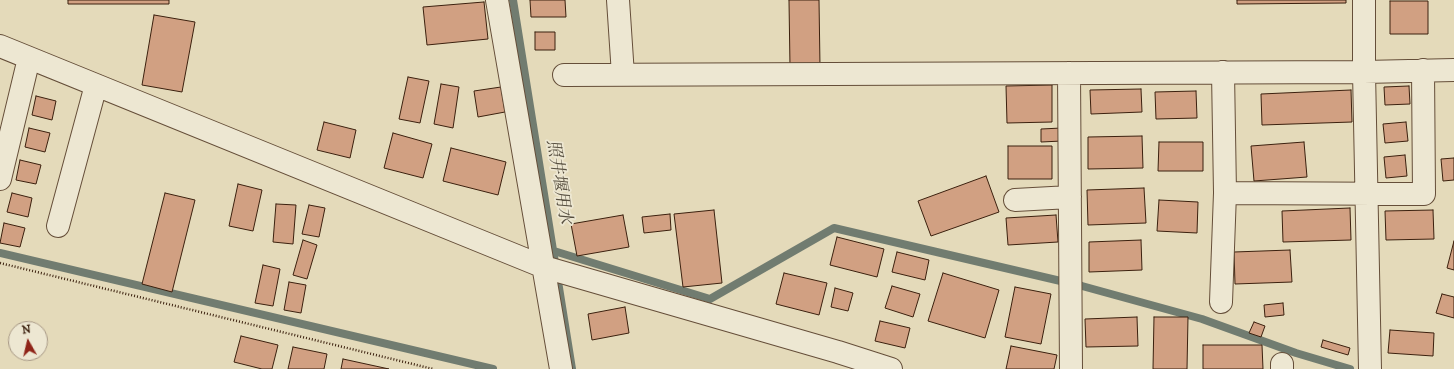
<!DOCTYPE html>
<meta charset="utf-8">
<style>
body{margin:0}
#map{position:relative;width:1454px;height:369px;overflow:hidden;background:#e4daba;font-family:"IM FELL DW Pica",serif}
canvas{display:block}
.north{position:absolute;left:8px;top:321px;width:40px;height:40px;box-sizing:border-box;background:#ede7d2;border:1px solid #a69784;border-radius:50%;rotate:352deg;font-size:11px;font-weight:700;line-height:16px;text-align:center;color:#3b200e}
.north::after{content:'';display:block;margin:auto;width:14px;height:18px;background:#8f2418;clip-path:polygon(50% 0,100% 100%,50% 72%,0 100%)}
</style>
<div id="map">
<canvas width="1454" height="369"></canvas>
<div class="north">N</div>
</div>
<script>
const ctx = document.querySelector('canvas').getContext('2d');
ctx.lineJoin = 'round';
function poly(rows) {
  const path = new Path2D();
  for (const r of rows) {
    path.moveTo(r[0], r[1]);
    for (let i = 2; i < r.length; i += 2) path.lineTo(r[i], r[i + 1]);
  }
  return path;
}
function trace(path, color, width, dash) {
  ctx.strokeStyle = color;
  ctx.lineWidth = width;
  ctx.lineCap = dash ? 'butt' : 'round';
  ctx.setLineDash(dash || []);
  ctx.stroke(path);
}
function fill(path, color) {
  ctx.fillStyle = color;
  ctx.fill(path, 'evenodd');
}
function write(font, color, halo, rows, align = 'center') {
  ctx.font = font + ' "IM FELL DW Pica","Noto Serif JP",serif';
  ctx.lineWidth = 3.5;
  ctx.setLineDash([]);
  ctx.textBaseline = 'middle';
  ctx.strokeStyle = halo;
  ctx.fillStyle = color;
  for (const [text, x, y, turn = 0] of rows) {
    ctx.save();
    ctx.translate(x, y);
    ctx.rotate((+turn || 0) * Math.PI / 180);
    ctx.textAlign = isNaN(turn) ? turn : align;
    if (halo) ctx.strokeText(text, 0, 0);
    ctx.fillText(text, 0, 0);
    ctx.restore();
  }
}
trace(poly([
 [513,0,572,369],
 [554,251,710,299,834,228,1082,286,1202,319,1296,353,1350,369],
 [0,253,493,369]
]), '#717c70', 8);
const building = poly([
 [68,0,169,0,169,4,68,4,68,0],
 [530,0,565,0,566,17,531,17,530,0],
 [789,0,819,0,820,67,790,67,789,0],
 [1237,0,1346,0,1346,3,1237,4,1237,0],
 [1390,1,1428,1,1428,34,1390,34,1390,1],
 [484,2,488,39,427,45,423,7,484,2],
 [154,15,195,22,182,92,142,85,154,15],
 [535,32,555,32,555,50,535,50,535,32],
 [408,77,429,81,420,123,399,119,408,77],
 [441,84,459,87,453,128,434,124,441,84],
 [1052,85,1052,122,1007,123,1006,86,1052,85],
 [1409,86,1410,104,1385,105,1384,87,1409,86],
 [501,87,505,112,478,117,474,91,501,87],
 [1141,89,1142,112,1091,114,1090,90,1141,89],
 [1351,90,1352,122,1262,125,1261,94,1351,90],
 [1196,91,1197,118,1156,119,1155,92,1196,91],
 [36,96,56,101,52,120,32,115,36,96],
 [324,122,356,130,350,158,317,150,324,122],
 [1406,122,1408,141,1385,143,1383,124,1406,122],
 [29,128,50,133,45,152,25,147,29,128],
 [1062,128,1062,141,1041,142,1041,129,1062,128],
 [393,133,432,144,423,178,384,168,393,133],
 [1142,136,1143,168,1088,169,1088,137,1142,136],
 [1159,142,1203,142,1203,171,1158,171,1159,142],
 [1304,142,1307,177,1254,181,1251,146,1304,142],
 [1008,146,1052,146,1052,179,1008,179,1008,146],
 [451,148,506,162,498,195,443,181,451,148],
 [1405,155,1407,176,1386,178,1384,157,1405,155],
 [1454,158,1454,180,1443,181,1441,159,1454,158],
 [20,160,41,165,36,184,16,180,20,160],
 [986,176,999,212,931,236,918,201,986,176],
 [238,184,262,190,253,231,229,226,238,184],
 [1144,188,1146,223,1088,225,1087,190,1144,188],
 [12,193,32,198,28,217,7,212,12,193],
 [165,193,195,200,172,292,142,284,165,193],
 [1159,200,1198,202,1197,233,1157,231,1159,200],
 [276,204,296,205,293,244,273,242,276,204],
 [309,205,325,208,319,237,302,234,309,205],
 [1350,208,1351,240,1283,242,1282,211,1350,208],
 [714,210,722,283,683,287,674,214,714,210],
 [1433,210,1434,239,1386,240,1385,211,1433,210],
 [670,214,671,230,644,233,642,217,670,214],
 [623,215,629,247,577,256,571,224,623,215],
 [1056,215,1058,242,1008,245,1006,218,1056,215],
 [4,223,25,228,20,247,0,243,4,223],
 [837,237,884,249,877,277,830,265,837,237],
 [303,240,317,245,307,279,293,275,303,240],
 [1141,240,1142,270,1089,272,1089,242,1141,240],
 [1454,241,1454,270,1447,268,1454,241],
 [1290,250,1292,282,1235,284,1234,252,1290,250],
 [897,252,929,260,925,280,892,272,897,252],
 [263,265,280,269,273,306,255,303,263,265],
 [784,273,827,283,819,315,776,304,784,273],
 [943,273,999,290,985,338,928,321,943,273],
 [289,282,306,285,301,313,284,310,289,282],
 [892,286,920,294,913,317,885,308,892,286],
 [1015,287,1051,294,1041,344,1005,337,1015,287],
 [835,288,853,293,848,311,831,307,835,288],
 [1442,294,1454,297,1454,318,1436,313,1442,294],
 [1283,303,1284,315,1265,317,1264,305,1283,303],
 [625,307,629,333,592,340,588,314,625,307],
 [1137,317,1138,346,1086,347,1085,319,1137,317],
 [1154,317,1188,317,1187,369,1153,369,1154,317],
 [880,321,910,328,905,348,875,341,880,321],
 [1254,322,1265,326,1261,337,1249,333,1254,322],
 [1390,330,1434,333,1433,356,1388,353,1390,330],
 [241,336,278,345,272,369,262,369,234,362,241,336],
 [1323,340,1350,348,1348,355,1321,347,1323,340],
 [1203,345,1262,345,1263,369,1203,369,1203,345],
 [1011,346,1057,355,1054,369,1006,369,1011,346],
 [293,347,327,354,324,369,288,369,293,347],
 [343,359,389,369,341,369,343,359]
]);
fill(building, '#d1a082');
trace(building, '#3b200e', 1);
const minor = poly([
 [497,0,561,369],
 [618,0,623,75],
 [1364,0,1364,72,1370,369],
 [0,46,544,267,838,352,891,369],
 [1223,72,1225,193,1424,194,1423,70],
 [1069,73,1071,369],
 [564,75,1364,72,1454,70],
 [0,179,29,58],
 [1015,200,1070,197],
 [58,226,96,85],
 [1221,302,1225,193],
 [1282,364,1282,369]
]);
trace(minor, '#654e39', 24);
trace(poly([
 [0,263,433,369]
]), '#3b200e', 2.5, [1, 2]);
trace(minor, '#ede7d2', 22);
write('italic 17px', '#564e3f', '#ede7d2', [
 ["照井堰用水",558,182,81]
]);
</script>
